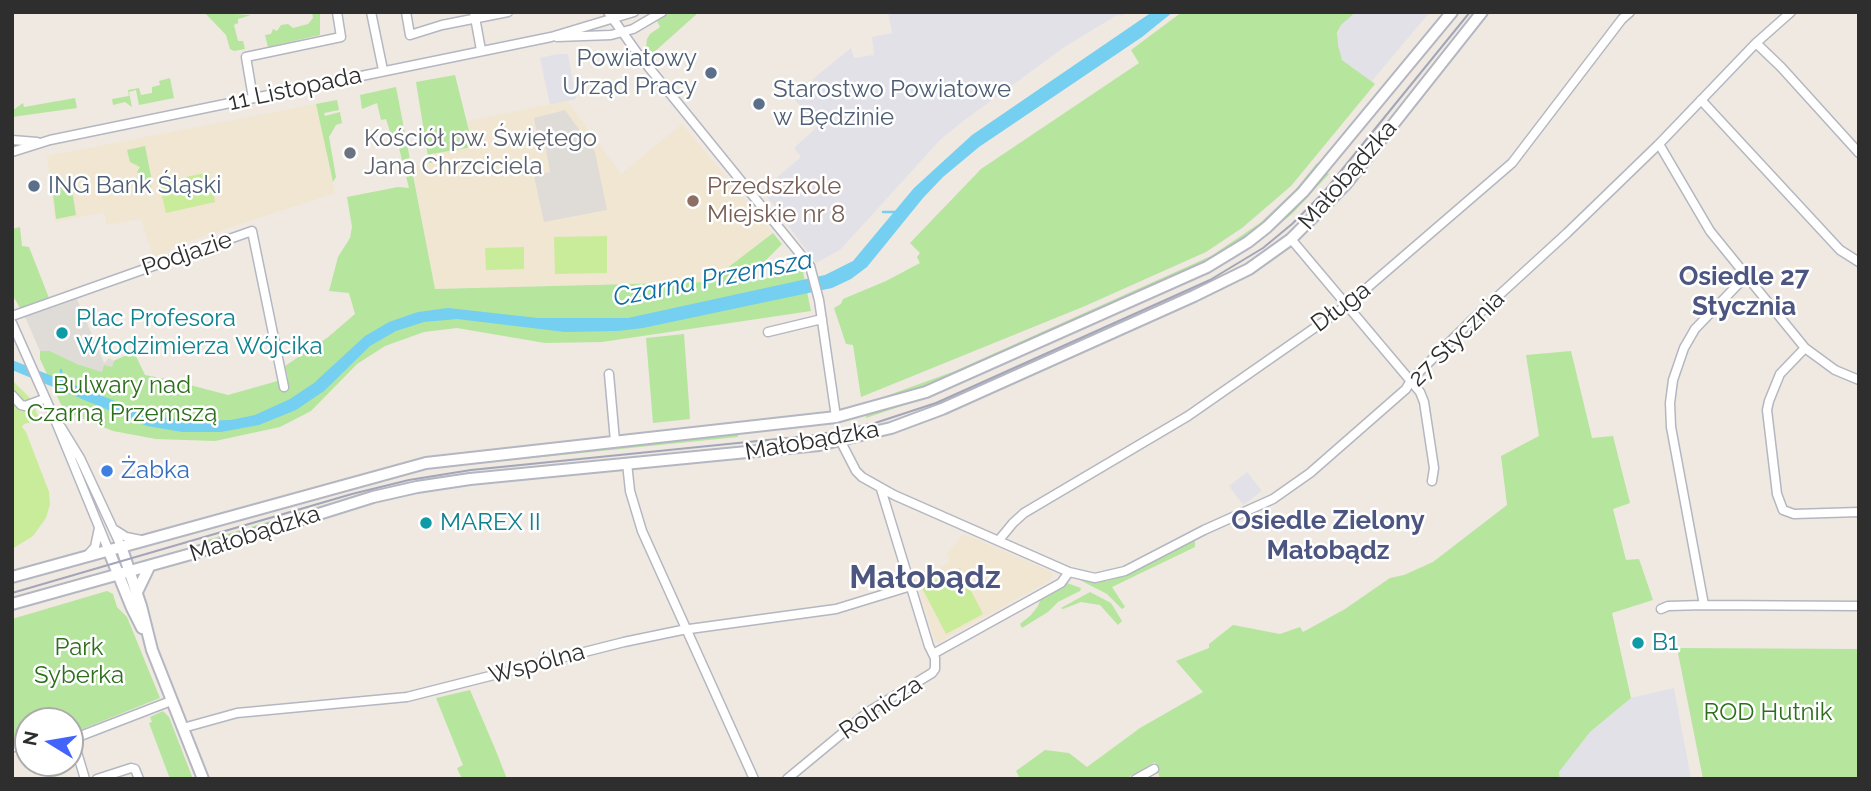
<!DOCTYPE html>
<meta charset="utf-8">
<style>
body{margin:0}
#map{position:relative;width:1871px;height:791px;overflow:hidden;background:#efe9e1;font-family:Raleway,sans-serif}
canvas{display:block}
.frame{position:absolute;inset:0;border:14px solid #2e2e2e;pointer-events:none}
.north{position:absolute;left:14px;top:707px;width:70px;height:70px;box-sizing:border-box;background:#fff;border:2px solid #ababab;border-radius:50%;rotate:281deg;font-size:19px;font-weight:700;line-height:28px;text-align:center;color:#2e2e2e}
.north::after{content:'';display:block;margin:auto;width:24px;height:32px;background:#4264fb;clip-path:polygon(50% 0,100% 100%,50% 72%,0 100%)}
</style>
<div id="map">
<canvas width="1871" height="791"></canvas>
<div class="frame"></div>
<div class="north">N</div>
</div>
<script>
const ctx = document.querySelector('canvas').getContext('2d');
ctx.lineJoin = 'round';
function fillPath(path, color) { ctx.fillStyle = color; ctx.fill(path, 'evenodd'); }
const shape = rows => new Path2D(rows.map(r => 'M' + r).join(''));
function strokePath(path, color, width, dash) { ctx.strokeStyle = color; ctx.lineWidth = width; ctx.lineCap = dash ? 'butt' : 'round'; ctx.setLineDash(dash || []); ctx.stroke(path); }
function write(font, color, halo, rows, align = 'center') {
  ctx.font = font + ' Raleway,sans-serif'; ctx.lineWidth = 5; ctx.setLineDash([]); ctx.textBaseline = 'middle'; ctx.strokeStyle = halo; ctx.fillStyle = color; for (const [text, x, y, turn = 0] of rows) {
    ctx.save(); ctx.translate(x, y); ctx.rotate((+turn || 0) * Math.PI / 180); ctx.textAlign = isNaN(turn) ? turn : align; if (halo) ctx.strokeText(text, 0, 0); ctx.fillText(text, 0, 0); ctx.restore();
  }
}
fillPath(shape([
 [888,12,1127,12,1122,16,1117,15,1063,48,962,122,940,140,840,250,816,263,762,190,801,157,794,148,817,127,792,96,851,48,854,58,874,55,872,37,892,33],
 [1356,12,1430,12,1371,82,1342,60,1336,39,1341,25],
 [557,54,568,54,576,99,550,105,540,58],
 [1247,472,1262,491,1243,505,1229,486],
 [1674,688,1691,779,1560,779,1559,772,1590,732,1631,698]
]), '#e3e1e8');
fillPath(shape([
 [567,101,621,174,682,124,773,233,709,282,435,289,412,166,432,163,431,154,472,147,467,121],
 [316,104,335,193,171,247,169,252,153,257,141,219,107,225,104,212,55,222,47,156],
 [964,534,1050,571,1053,575,1049,581,939,642,935,641,916,581,950,562,947,553]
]), '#f0e6d1');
fillPath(shape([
 [204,12,251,15,238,19,238,23,234,25,238,41,243,41,245,49,234,51,230,49,226,35],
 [312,12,320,12,320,35,268,47,265,35,271,34,273,29,277,31,281,25,288,24,293,28,308,24,313,18],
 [671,12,699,12,652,54,646,48,647,39,650,34,660,27,657,21],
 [1182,12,1356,12,1341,25,1337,33,1338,45,1342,60,1375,84,1291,186,1242,228,1206,252,1085,306,861,397,853,345,846,344,834,308,841,304,843,299,886,281,920,263,917,257,920,253,910,243,981,169,1139,63,1131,50],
 [455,75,473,147,431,154,432,163,429,163,416,82],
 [170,78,174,98,139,105,136,90,129,92,132,107,125,102,113,105,112,99,129,96,128,90,139,88,141,95,152,93,152,87,160,85,159,81],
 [396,87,435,289,709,282,773,233,782,244,752,274,754,281,795,272,802,267,811,311,602,342,545,343,457,328,424,332,385,346,357,364,311,411,280,427,215,441,156,439,113,431,64,411,40,359,40,351,50,351,80,365,104,365,134,352,145,375,171,380,228,395,288,378,285,366,327,338,355,314,349,293,329,291,338,257,350,238,352,227,347,197,398,187,409,188,397,140,396,139,398,147,395,148,386,119,381,120,377,103,362,109,360,95],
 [75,98,77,108,12,117,12,111,23,103,24,107],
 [337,100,339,110,324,113,325,116,340,112,342,123,336,125,329,137,336,177,333,182,316,104],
 [145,146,152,181,150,182,151,188,146,190,143,178,137,172,140,167,130,162,127,150],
 [1317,163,1319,165,1293,197,1272,218,1219,255,925,387,887,399,886,396,955,371,1211,256,1260,223,1295,190],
 [1326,171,1329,174,1292,214,1259,241,1226,263,940,393,866,418,866,415,917,399,1267,233,1298,204],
 [64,181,71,184,76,215,56,219,52,184],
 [20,227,22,246,29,247,49,298,20,308,12,294,12,229],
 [684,334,690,419,653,423,646,338],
 [1571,351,1592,438,1613,436,1630,503,1613,509,1626,560,1639,559,1653,600,1612,613,1631,698,1590,732,1559,772,1560,779,1160,779,1155,762,1126,779,1020,779,1016,771,1045,750,1069,753,1087,767,1140,728,1203,692,1176,661,1209,648,1209,644,1233,625,1280,634,1300,627,1303,632,1345,609,1390,578,1404,575,1433,562,1507,505,1501,456,1539,436,1526,355],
 [813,424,813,426,738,433,738,437,425,469,360,484,184,537,225,521,372,480,427,467],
 [815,440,815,441,788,445,435,479,352,498,208,544,207,540,370,491,435,477,739,446,740,449,779,446],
 [1193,540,1195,541,1195,547,1112,587,1125,607,1122,609,1107,594,1076,578,1107,581,1143,567],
 [1067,583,1081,588,1080,591,1058,602,1048,612,1022,628,1020,624,1031,615,1038,606,1041,598],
 [107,591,113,594,117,607,127,617,160,698,70,734,70,721,28,721,28,740,12,742,12,619],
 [1090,592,1111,603,1122,621,1118,625,1100,605,1081,602,1063,609,1061,608],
 [1677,648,1859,649,1859,779,1703,779],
 [470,690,496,751,507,779,462,779,457,768,463,765,436,698],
 [163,711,169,717,193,779,170,779,149,723,152,722,150,717]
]), '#b6e59e');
fillPath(shape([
 [209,172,215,202,166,213,159,183],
 [607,236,607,273,555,274,554,237],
 [524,247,524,269,486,270,485,248],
 [12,380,30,398,40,420,24,424,22,427,26,432,49,492,50,504,46,518,33,536,12,549],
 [960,568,967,582,954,590,955,591,968,585,983,614,946,634,921,586]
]), '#c9ec9a');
fillPath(shape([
 [565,110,595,152,607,210,544,222,534,176,550,172,545,144,539,145,534,118],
 [77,299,104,363,109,358,114,361,112,367,104,365,102,372,80,365,50,351,40,351,25,317]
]), '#dfdcd8');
fillPath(shape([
 [1152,12,1173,12,1142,37,979,147,943,177,923,198,867,267,851,279,832,288,643,328,618,331,565,332,457,319,424,322,396,331,370,346,324,391,296,410,259,425,221,432,182,432,147,426,12,370,12,360,150,415,189,421,231,420,255,415,290,399,314,383,365,336,389,322,418,312,448,308,538,318,628,318,825,275,853,261,914,188,972,135]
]), '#75cff0');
strokePath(shape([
 [883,212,897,212],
 [61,370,62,381]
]), '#75cff0', 2.5);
const minor = shape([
 [371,12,383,70],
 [406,12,410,35,442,25,508,12],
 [474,12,481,50],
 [608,12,638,54,810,266,819,300,836,417],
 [557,37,611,35,633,29,662,12],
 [1756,43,1781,67,1859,153],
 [253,98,246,57,341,37,337,12],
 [1701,100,1840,250,1859,262],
 [12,140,37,142],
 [1659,144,1710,231,1805,348,1835,370,1859,380],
 [12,152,50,140,551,37,634,12],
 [1291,239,1420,392,1424,402,1434,468,1432,481],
 [12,316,252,231,284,387],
 [12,323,56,422,108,549],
 [768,332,822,319],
 [1805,348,1780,374,1769,401,1767,410,1777,494,1783,510,1794,514,1859,512],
 [609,374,615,441],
 [12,395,21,405,25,406,44,399],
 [61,427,80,458,121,546],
 [840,440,856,471,862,477,894,495,1069,572,1095,578,1125,571,1204,530,1273,499,1310,473,1406,389,1411,380,1472,320,1567,233,1659,144,1756,43,1791,12],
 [627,463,630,491,642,531,754,779],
 [115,530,126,537,141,540],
 [999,540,1013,523,1024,513,1188,416,1346,306,1512,163,1622,19,1630,12],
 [87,556,95,547,99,528],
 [1704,605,1671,427,1670,403,1673,380,1684,348,1695,329,1746,276],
 [1661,609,1668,606,1704,605,1859,606],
 [933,654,1061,583,1069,572],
 [183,728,237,713,407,697,624,642,682,630,836,609,911,586],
 [73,739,85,779],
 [70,740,171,701],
 [12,747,28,747],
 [97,779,131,768,135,769,139,779],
 [787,779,868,712,932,673,935,669,935,658,929,646,881,489],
 [1136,779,1154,769]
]);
const tertiary = shape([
 [121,546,141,606,152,650,203,779],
 [108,549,132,608,142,628],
 [12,577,426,463,836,417,926,392,1207,267,1248,242,1267,227,1303,192,1452,12],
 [137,592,149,567],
 [12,604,191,554,373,497,417,487,470,479,819,445,891,428,942,409,1194,296,1249,269,1291,239,1346,184,1482,12]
]);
strokePath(minor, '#b4b7c1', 11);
strokePath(tertiary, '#b4b7c1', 14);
strokePath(minor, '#fff', 8);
strokePath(tertiary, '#fff', 10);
strokePath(shape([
 [12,593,352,494,409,480,471,470,817,435,875,423,936,403,1210,280,1263,248,1292,224,1323,193,1470,12]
]), '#a3a6b8', 2);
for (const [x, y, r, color] of [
 [711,73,7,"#5c6f8a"],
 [759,104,7,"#5c6f8a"],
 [350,153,7,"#6b7280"],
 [34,186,7,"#5c6f8a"],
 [693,201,7,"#8d6e63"],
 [62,333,7,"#0f9aa8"],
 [107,471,7,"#3f7fe0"],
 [426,523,7,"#0f9aa8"],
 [1638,643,7,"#0f9aa8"]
]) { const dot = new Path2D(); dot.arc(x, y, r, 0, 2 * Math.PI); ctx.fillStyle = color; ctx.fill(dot); strokePath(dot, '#fff', 2.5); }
write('24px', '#4e5e75', '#fff', [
 ["Powiatowy",697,59,"right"],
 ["Urząd Pracy",697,87,"right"],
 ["Starostwo Powiatowe",773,90],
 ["w Będzinie",773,118],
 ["ING Bank Śląski",48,186]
], 'left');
write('24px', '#2e2e2e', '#fff', [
 ["11 Listopada",295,89,-12],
 ["Małobądzka",1348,175,-49],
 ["Podjazie",187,254,-19],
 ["Długa",1341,307,-37],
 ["27 Stycznia",1457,339,-45],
 ["Małobądzka",812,441,-10],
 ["Małobądzka",255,534,-18],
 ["Wspólna",537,664,-15],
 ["Rolnicza",881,708,-34]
]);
write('24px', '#5b616d', '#fff', [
 ["Kościół pw. Świętego",364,139],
 ["Jana Chrzciciela",364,167]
], 'left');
write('24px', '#785e54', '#fff', [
 ["Przedszkole",707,187],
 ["Miejskie nr 8",707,215]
], 'left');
write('24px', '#0d838f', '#fff', [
 ["Plac Profesora",76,319],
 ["Włodzimierza Wójcika",76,347],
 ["MAREX II",440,523],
 ["B1",1652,643]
], 'left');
write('24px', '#2c6e1b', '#fff', [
 ["Bulwary nad",122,386],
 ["Czarną Przemszą",122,414],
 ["Park",79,648],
 ["Syberka",79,676],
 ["ROD Hutnik",1768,713]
]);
write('24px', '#366cbe', '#fff', [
 ["Żabka",121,471]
], 'left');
write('bold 26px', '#4d5680', '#fff', [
 ["Osiedle 27",1744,277],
 ["Stycznia",1744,307],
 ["Osiedle Zielony",1328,521],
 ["Małobądz",1328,551]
]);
write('italic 26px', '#0d6fa3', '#fff', [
 ["Czarna Przemsza",713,279,-11]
]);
write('bold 32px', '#4d5680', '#fff', [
 ["Małobądz",925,578]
]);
</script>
